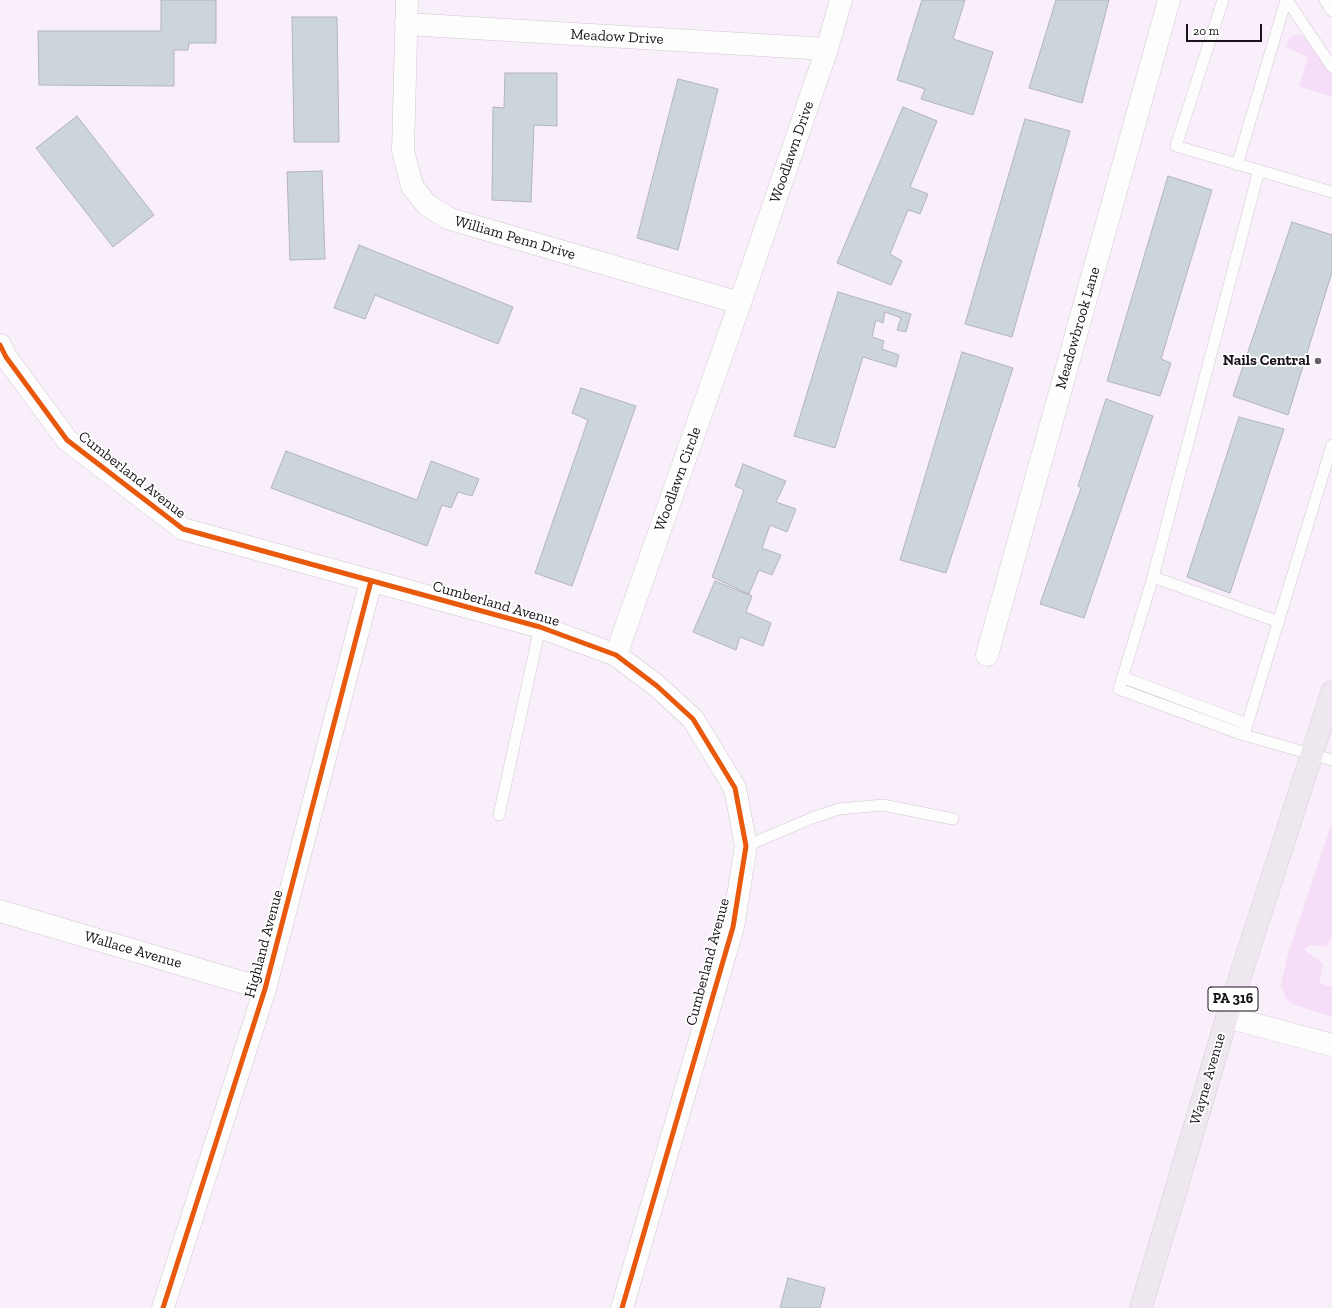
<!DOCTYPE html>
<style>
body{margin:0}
#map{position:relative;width:1332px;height:1308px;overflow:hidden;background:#f9effa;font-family:"Zilla Slab",serif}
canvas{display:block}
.scale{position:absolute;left:1186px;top:24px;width:76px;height:18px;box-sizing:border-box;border:2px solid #19131a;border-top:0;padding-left:5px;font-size:12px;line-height:14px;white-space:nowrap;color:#19131a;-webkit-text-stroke:3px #fff;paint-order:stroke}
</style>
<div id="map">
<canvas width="1332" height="1308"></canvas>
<div class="scale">20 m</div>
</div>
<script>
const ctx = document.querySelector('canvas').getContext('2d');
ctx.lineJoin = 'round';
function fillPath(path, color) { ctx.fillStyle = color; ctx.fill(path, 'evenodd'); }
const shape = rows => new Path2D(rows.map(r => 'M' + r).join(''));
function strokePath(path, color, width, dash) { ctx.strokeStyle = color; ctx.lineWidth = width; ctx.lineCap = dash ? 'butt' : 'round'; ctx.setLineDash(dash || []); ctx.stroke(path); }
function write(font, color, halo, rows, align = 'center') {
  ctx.font = font + ' "Zilla Slab",serif'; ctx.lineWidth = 3.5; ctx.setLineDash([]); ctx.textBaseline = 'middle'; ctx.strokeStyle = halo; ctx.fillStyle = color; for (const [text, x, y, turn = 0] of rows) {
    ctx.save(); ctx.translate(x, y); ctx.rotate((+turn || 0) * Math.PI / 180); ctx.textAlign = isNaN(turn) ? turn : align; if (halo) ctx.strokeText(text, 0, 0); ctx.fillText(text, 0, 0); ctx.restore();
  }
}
fillPath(shape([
 [1297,34,1303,36,1332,73,1332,97,1299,86,1308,57,1286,47,1288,40],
 [1332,822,1332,936,1328,945,1326,947,1312,945,1306,947,1305,950,1323,964,1319,983,1332,987,1332,1017,1292,1004,1285,997,1281,984,1287,958]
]), '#f6ddf8');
const building = shape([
 [161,0,216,0,216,43,189,43,188,50,174,50,174,86,39,85,38,31,161,31,161,0],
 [922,0,965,0,953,39,993,52,973,115,921,99,925,89,897,80,922,0],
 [1056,0,1109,0,1082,103,1029,88,1056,0],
 [292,17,337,17,339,142,294,142,292,17],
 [505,73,557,73,557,126,534,125,531,202,492,200,493,107,504,108,505,73],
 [678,79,718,89,678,250,637,238,678,79],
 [903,107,937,121,910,187,928,194,920,214,908,210,890,254,902,261,891,285,837,263,903,107],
 [77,116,154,215,113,247,36,148,77,116],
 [1025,119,1070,131,1012,337,965,324,1025,119],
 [322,171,325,259,290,260,287,172,322,171],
 [1168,176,1212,190,1161,359,1171,363,1160,396,1107,381,1168,176],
 [1292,222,1332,235,1332,272,1288,415,1233,396,1292,222],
 [359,245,513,307,498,344,375,295,365,319,334,308,359,245],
 [838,292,911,314,906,332,897,330,901,318,885,312,883,323,876,320,872,337,884,341,882,349,899,355,896,367,863,357,835,448,794,436,838,292],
 [962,352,1013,368,946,573,900,560,962,352],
 [581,388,636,406,572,586,535,573,588,420,572,413,581,388],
 [1106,399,1153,416,1084,618,1040,604,1081,488,1078,486,1106,399],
 [1239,417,1284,429,1230,593,1187,577,1239,417],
 [286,451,417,500,431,461,479,479,472,496,458,492,451,508,442,505,427,546,271,488,286,451],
 [743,464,786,481,776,502,796,509,787,532,770,525,762,548,781,555,772,575,759,570,749,594,712,577,744,490,735,486,743,464],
 [715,581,752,596,746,612,771,623,763,646,740,637,736,650,693,632,715,581],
 [788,1278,825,1288,820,1308,780,1308,788,1278]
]);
fillPath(building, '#ccd5da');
strokePath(building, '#b3b4b9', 1);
const lane = shape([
 [1223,0,1176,146,1332,192],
 [1287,0,1332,67],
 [1325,0,1332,11],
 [1237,165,1286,0],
 [1332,445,1244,735,1332,760],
 [1153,577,1279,622],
 [1122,677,1247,724],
 [1244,735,1119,689,1153,577,1259,170],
 [499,815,540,627],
 [746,846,812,818,839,809,883,805,953,819]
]);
const street = shape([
 [407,0,403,151,412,186,427,205,450,219,740,303],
 [406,24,827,49],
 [0,345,6,357,67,440,183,529,540,627,616,655,657,686,693,719,735,788,746,846,733,927,622,1308],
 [616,655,740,303,827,49,841,0],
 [987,655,1169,0],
 [0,911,265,989],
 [1227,1017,1332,1045],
 [163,1308,265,989,371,581]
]);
const primary = shape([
 [1141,1308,1227,1017,1332,692]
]);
strokePath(lane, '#d0c8d1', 12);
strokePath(street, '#d0c8d1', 23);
strokePath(primary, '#d3cfd4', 23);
strokePath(lane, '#fefdfe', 11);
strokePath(street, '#fefdfe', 22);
strokePath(primary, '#eee7ef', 22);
strokePath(shape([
 [0,345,6,357,67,440,183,529,540,627,616,655,657,686,693,719,735,788,746,846,733,927,622,1308],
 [163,1308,265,989,371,581]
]), '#e8590c', 5);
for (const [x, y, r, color] of [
 [1318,361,4,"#676068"]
]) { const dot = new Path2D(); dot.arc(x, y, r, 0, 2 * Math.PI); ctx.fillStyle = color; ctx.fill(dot); strokePath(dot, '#fff', 1.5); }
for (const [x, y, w] of [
 [1233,999,50]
]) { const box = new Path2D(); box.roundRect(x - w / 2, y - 12, w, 24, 3); ctx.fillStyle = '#fff'; ctx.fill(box); strokePath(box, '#19131a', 1); }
write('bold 14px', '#19131a', null, [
 ["PA 316",1233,999]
]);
write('15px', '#19131a', '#fff', [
 ["Meadow Drive",617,37,3],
 ["Woodlawn Drive",792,152,-71],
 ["William Penn Drive",515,238,16],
 ["Meadowbrook Lane",1078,328,-74],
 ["Cumberland Avenue",132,475,38],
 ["Woodlawn Circle",678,479,-70],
 ["Cumberland Avenue",496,604,16],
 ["Highland Avenue",264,944,-75],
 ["Wallace Avenue",133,950,16],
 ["Cumberland Avenue",708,962,-75],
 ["Wayne Avenue",1208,1079,-74]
]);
write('bold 15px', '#19131a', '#fff', [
 ["Nails Central",1310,361]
], 'right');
</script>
